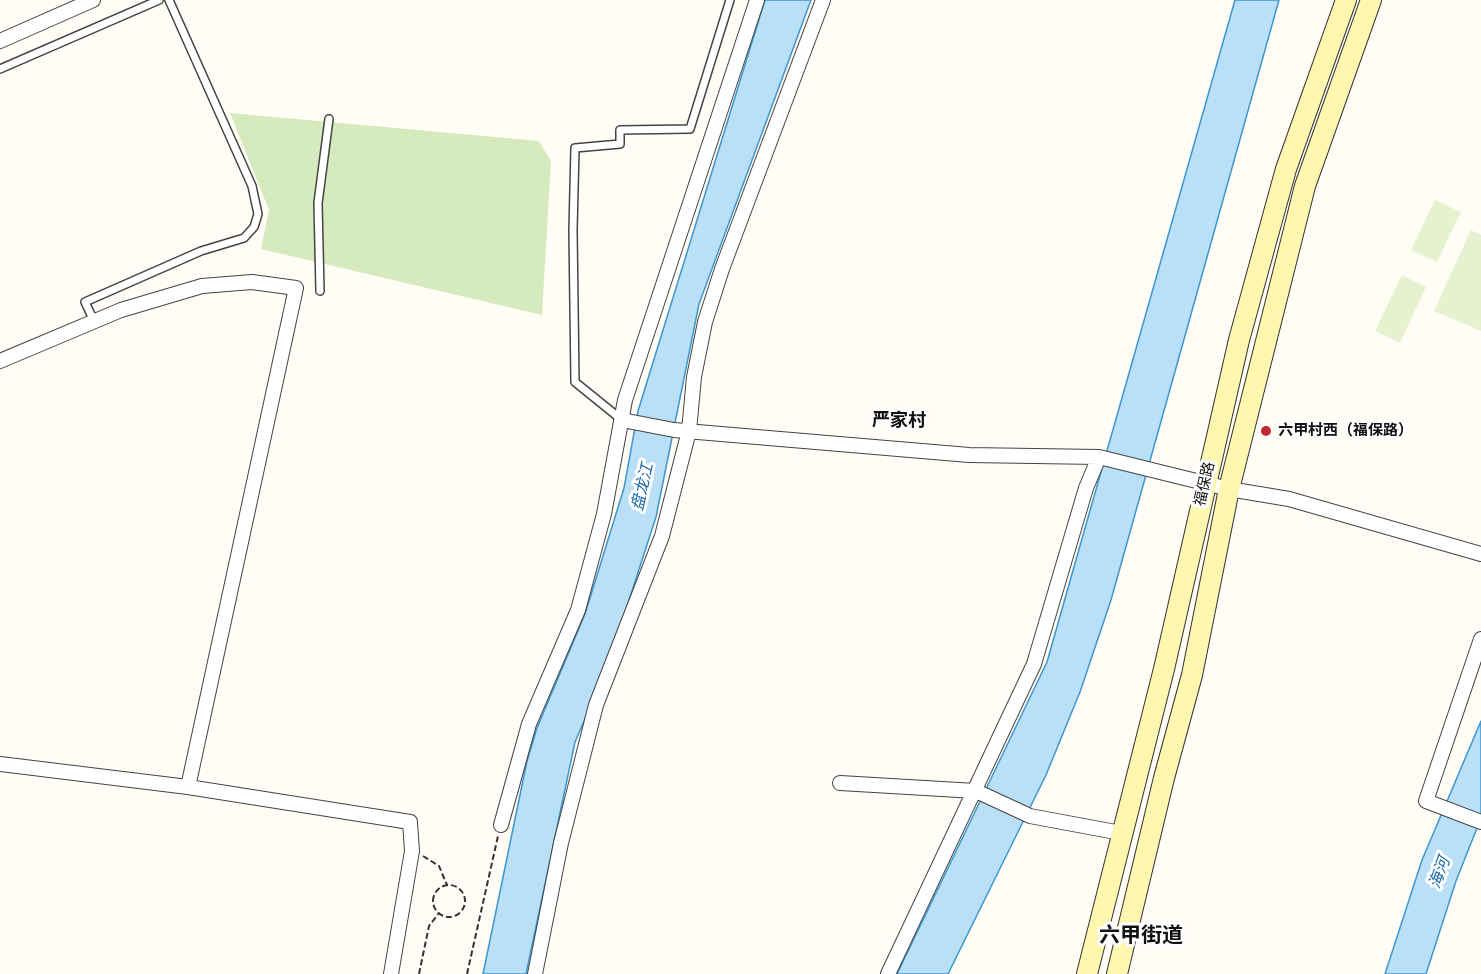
<!DOCTYPE html>
<meta charset="utf-8">
<style>
body{margin:0}
canvas{display:block;background:#fffdf5}
</style>
<canvas width="1481" height="974"></canvas>
<script>
const ctx = document.querySelector('canvas').getContext('2d');
ctx.lineJoin = 'round';
function fillPath(path, color) { ctx.fillStyle = color; ctx.fill(path, 'evenodd'); }
const shape = rows => new Path2D(rows.map(r => 'M' + r).join(''));
function strokePath(path, color, width, dash) { ctx.strokeStyle = color; ctx.lineWidth = width; ctx.lineCap = dash ? 'butt' : 'round'; ctx.setLineDash(dash || []); ctx.stroke(path); }
function write(font, color, halo, rows, align = 'center') {
  ctx.font = font + ' "Libre Baskerville","Noto Sans SC",serif'; ctx.lineWidth = 6; ctx.setLineDash([]); ctx.textBaseline = 'middle'; ctx.strokeStyle = halo; ctx.fillStyle = color; for (const [text, x, y, turn = 0] of rows) {
    ctx.save(); ctx.translate(x, y); ctx.rotate((+turn || 0) * Math.PI / 180); ctx.textAlign = isNaN(turn) ? turn : align; if (halo) ctx.strokeText(text, 0, 0); ctx.fillText(text, 0, 0); ctx.restore();
  }
}
fillPath(shape([
 [230,113,539,141,551,161,542,315,261,249,269,210]
]), '#d5ebbd');
fillPath(shape([
 [1435,200,1461,212,1437,262,1411,250],
 [1471,230,1481,235,1481,331,1434,311],
 [1402,275,1426,287,1400,343,1375,331]
]), '#e6f2cf');
const water = shape([
 [765,0,811,0,699,304,656,517,607,668,575,742,526,974,483,974,527,761,537,728,585,614,624,488,638,411,765,0],
 [1235,0,1279,0,1111,600,1080,692,1046,775,948,974,897,974,1047,662,1235,0],
 [1481,721,1481,818,1456,881,1426,974,1385,974,1422,860,1481,721]
]);
fillPath(water, '#b9e0f7');
strokePath(water, '#3f96cf', 1.5);
const service = shape([
 [0,69,159,0],
 [320,291,318,203,329,119],
 [94,321,85,302,201,251,244,238,254,227,258,214,252,186,169,0],
 [622,420,575,382,573,230,575,148,620,144,620,130,690,129,730,0]
]);
const minor = shape([
 [0,41,93,0],
 [0,361,121,310,202,286,252,282,296,288,188,787],
 [622,420,674,430,969,455,1099,457,1229,489,1289,499,1481,554],
 [1481,639,1426,801,1481,822],
 [0,764,188,787,410,822,412,851,391,974],
 [840,783,976,791,1030,816,1121,833],
 [501,825,529,724,578,610,604,514,625,400,757,0],
 [535,974,561,843,596,705,662,536,689,431,694,377,705,322,722,269,823,0],
 [888,974,1034,664,1086,488,1099,457]
]);
const secondary = shape([
 [1087,974,1164,669,1239,340,1286,169,1346,0],
 [1117,974,1164,778,1192,675,1229,489,1305,186,1371,0]
]);
strokePath(service, '#444', 10);
strokePath(minor, '#444', 16);
strokePath(secondary, '#333', 22);
strokePath(shape([
 [423,856,439,866,447,885],
 '433 901a16 16 0 1 1 32 0a16 16 0 1 1-32 0Z',
 [419,974,429,926,439,913],
 [467,974,498,836]
]), '#333', 2, [6, 3]);
strokePath(service, '#fff', 7);
strokePath(minor, '#fff', 14);
strokePath(secondary, '#fff6b0', 20);
for (const [x, y, r, color] of [
 [1266,431,6,"#c4262e"]
]) { const dot = new Path2D(); dot.arc(x, y, r, 0, 2 * Math.PI); ctx.fillStyle = color; ctx.fill(dot); strokePath(dot, '#fff', 2); }
write('bold 15px', '#111', '#fff', [
 ["六甲村西（福保路）",1278,431]
], 'left');
write('15px', '#111', '#fff', [
 ["福保路",1205,484,-77]
]);
write('italic 16px', '#1768a6', '#fff', [
 ["盘龙江",643,487,-77],
 ["海河",1440,873,-70]
]);
write('bold 18px', '#111', '#fff', [
 ["严家村",899,421]
]);
write('bold 21px', '#111', '#fff', [
 ["六甲街道",1141,936]
]);
</script>
